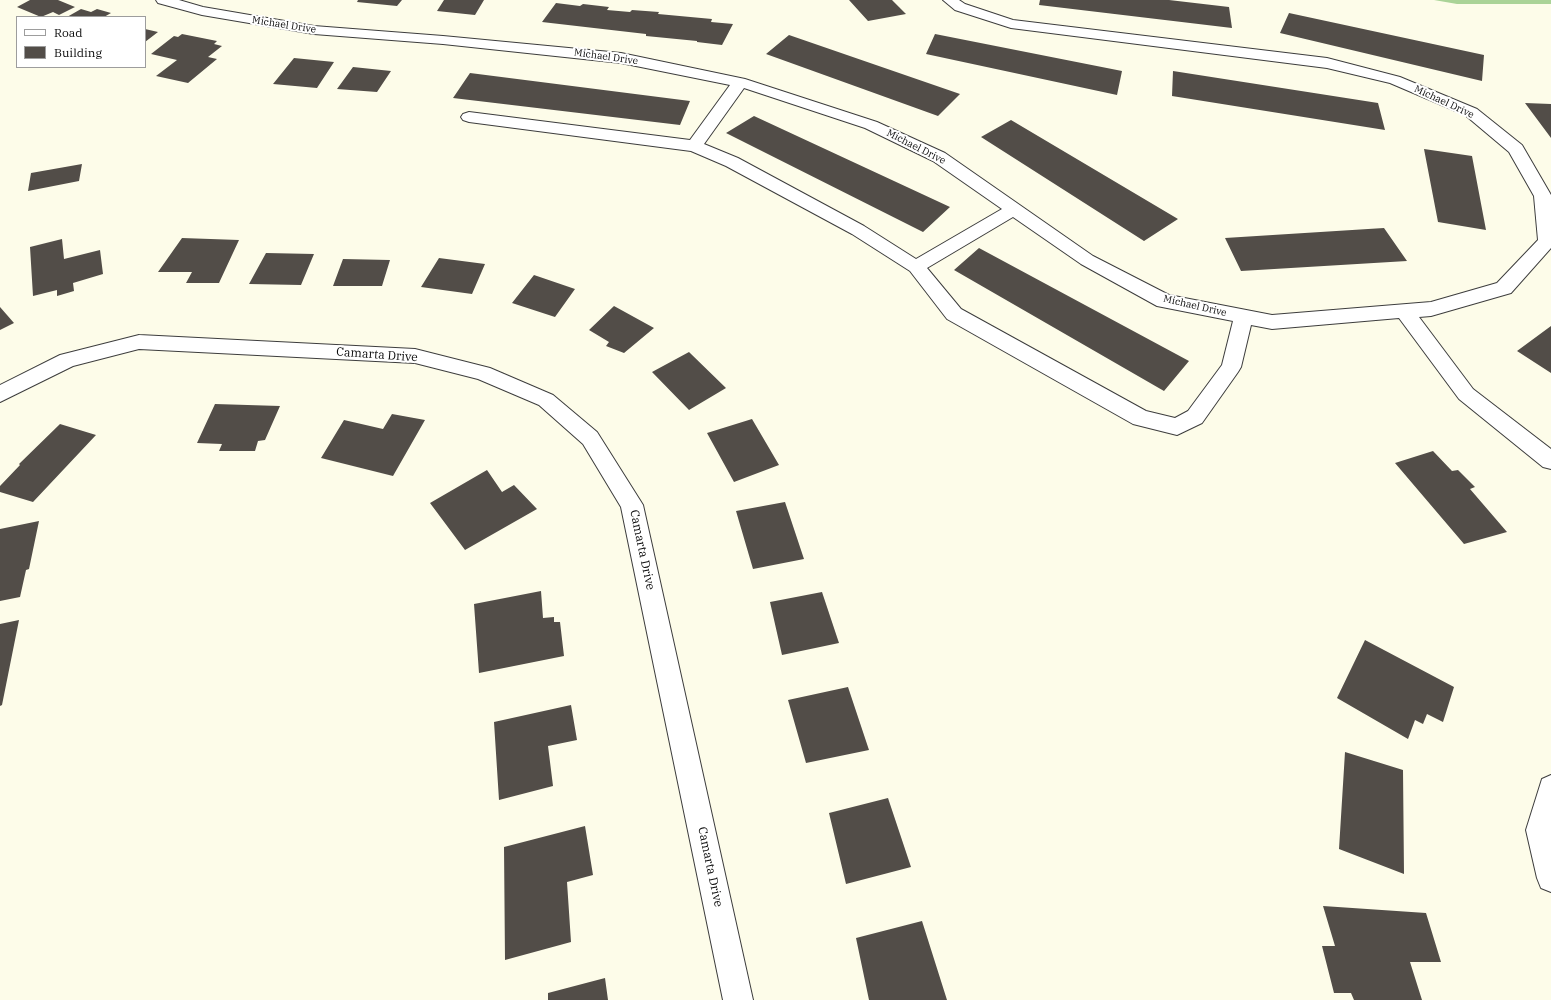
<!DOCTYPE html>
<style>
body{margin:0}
#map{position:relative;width:1551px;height:1000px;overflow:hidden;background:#fdfce9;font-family:"IBM Plex Serif",serif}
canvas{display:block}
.legend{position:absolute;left:16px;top:16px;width:130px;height:52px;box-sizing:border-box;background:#fff;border:1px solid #9d9d9d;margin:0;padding:5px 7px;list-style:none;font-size:12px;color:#0a0a0a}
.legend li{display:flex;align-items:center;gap:8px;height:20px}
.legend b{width:20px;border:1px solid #9d9d9d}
</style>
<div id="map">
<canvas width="1551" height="1000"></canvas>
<ul class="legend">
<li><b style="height:5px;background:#fff"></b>Road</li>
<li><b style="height:11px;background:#524d48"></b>Building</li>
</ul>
</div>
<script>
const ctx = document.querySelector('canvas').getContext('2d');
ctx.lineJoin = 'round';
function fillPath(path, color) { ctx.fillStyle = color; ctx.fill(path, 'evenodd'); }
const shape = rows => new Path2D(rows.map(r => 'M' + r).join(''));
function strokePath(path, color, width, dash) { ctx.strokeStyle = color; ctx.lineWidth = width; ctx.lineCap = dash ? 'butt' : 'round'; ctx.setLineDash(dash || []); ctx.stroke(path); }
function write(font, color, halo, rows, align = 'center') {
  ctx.font = font + ' "IBM Plex Serif",serif'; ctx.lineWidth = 4; ctx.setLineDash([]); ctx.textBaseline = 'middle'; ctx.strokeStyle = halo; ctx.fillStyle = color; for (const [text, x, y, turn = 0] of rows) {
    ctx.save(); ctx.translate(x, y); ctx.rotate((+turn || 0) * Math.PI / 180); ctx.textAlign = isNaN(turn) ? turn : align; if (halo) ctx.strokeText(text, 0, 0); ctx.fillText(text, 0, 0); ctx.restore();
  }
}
fillPath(shape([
 [1434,0,1551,0,1551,4,1457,4]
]), '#aad397');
fillPath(shape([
 [30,0,58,0,75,7,59,15,53,12,41,17,17,7],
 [358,0,402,0,397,6,357,2],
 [444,0,484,0,475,15,437,11],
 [849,0,892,0,906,14,868,21],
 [1040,0,1169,0,1229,7,1232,28,1039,5],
 [556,3,580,6,583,4,609,7,607,10,630,12,632,10,659,12,658,14,712,19,711,22,733,24,722,45,697,42,697,41,646,36,646,34,542,22],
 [81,9,91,12,97,9,111,13,104,17,67,17],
 [1289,13,1484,55,1482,81,1280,33],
 [145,29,158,32,145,42],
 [182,34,217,41,214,44,222,46,208,57,217,59,188,83,156,76,177,60,151,54,174,36,178,37],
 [935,34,1122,71,1117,95,926,54],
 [789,35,960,94,938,116,766,54],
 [294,58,334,62,317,88,273,84],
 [353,67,391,71,377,92,337,89],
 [1173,71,1378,103,1385,130,1172,96],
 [470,73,690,101,680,125,453,98],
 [1525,103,1551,104,1551,138],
 [754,116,950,207,923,232,726,133],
 [1011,120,1178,219,1144,241,981,137],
 [1424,149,1472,156,1486,230,1438,222],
 [82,164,79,181,28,191,31,173],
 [1384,228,1407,261,1241,271,1225,238],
 [182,238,239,240,219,283,186,283,192,272,158,272],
 [62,239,64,259,100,250,103,274,73,283,74,291,57,296,57,290,33,296,30,247],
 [979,248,1189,361,1164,391,954,270],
 [266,253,314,254,301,285,249,284],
 [439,258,485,264,472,294,421,287],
 [343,259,390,260,382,286,333,286],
 [534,275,575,289,555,317,512,303],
 [614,306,654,328,624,353,606,346,609,342,589,330],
 [0,307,14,323,0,330],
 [1551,326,1551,373,1517,351],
 [689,352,726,388,689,410,652,372],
 [215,404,280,406,265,440,258,441,255,451,219,451,222,444,197,443],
 [392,414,425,420,393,476,321,458,344,420,383,429],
 [752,419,779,465,734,482,707,433],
 [60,424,96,435,33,502,0,492,0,486,20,465,19,464],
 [1433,451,1452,471,1458,470,1475,487,1470,489,1507,532,1464,544,1395,463],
 [487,470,502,492,514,485,537,509,465,550,430,503],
 [785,502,804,559,753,569,736,511],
 [39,521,29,569,26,570,20,597,0,601,0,529],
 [541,591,543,618,554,617,554,622,560,622,564,656,479,673,474,604],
 [822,592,839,643,782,655,770,602],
 [19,620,2,705,0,706,0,624],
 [1365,640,1454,687,1443,722,1427,714,1423,724,1415,720,1408,739,1337,698],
 [848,687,869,750,806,763,788,700],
 [571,705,577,740,548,746,553,786,499,800,494,722],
 [1345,752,1403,770,1404,874,1339,849],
 [888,798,911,867,846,884,829,813],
 [585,826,593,875,567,882,571,942,505,960,504,847],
 [1323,906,1426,913,1441,962,1410,962,1422,1000,1354,1000,1351,993,1334,993,1322,946,1335,946],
 [922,921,947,1000,869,1000,856,938],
 [605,978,608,1000,548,1000,548,993]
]), '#524d48');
const minor = shape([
 [156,0,179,0,203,7,314,26,443,36,621,53,745,79,877,122,945,153,1093,256,1169,295,1272,315,1431,302,1497,283,1538,240,1534,196,1509,152,1465,115,1390,83,1327,68,1011,28,955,10,943,0,959,0,965,4,1013,20,1327,58,1400,77,1477,109,1522,145,1551,195,1551,248,1511,293,1431,316,1419,317,1473,389,1551,449,1551,469,1543,467,1459,399,1399,318,1272,329,1251,325,1241,367,1238,372,1202,423,1177,435,1133,424,947,319,910,271,852,234,726,166,691,151,469,122,463,120,461,117,463,114,469,112,690,140,730,85,621,63,443,44,314,34,202,15,158,3,156,0],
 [744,88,865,128,933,161,1002,209,916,259,864,226,738,158,704,144,744,88],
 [1013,217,1081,264,1157,306,1233,321,1222,365,1188,411,1175,418,1146,411,961,309,927,268,1013,217],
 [139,335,415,349,490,368,553,395,597,432,643,505,753,1000,723,1000,621,507,583,444,539,405,478,379,415,363,139,349,73,366,0,402,0,385,60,355,139,335],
 [1551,775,1551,892,1541,888,1537,878,1526,830,1542,779,1551,775]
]);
strokePath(minor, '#3d3d3d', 2);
fillPath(minor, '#fff');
write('10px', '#0a0a0a', '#fff', [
 ["Michael Drive",284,25,9],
 ["Michael Drive",606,57,8],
 ["Michael Drive",1444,102,25],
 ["Michael Drive",916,147,27],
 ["Michael Drive",1195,306,13]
]);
write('12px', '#0a0a0a', '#fff', [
 ["Camarta Drive",377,355,4],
 ["Camarta Drive",642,550,78],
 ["Camarta Drive",710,867,78]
]);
</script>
